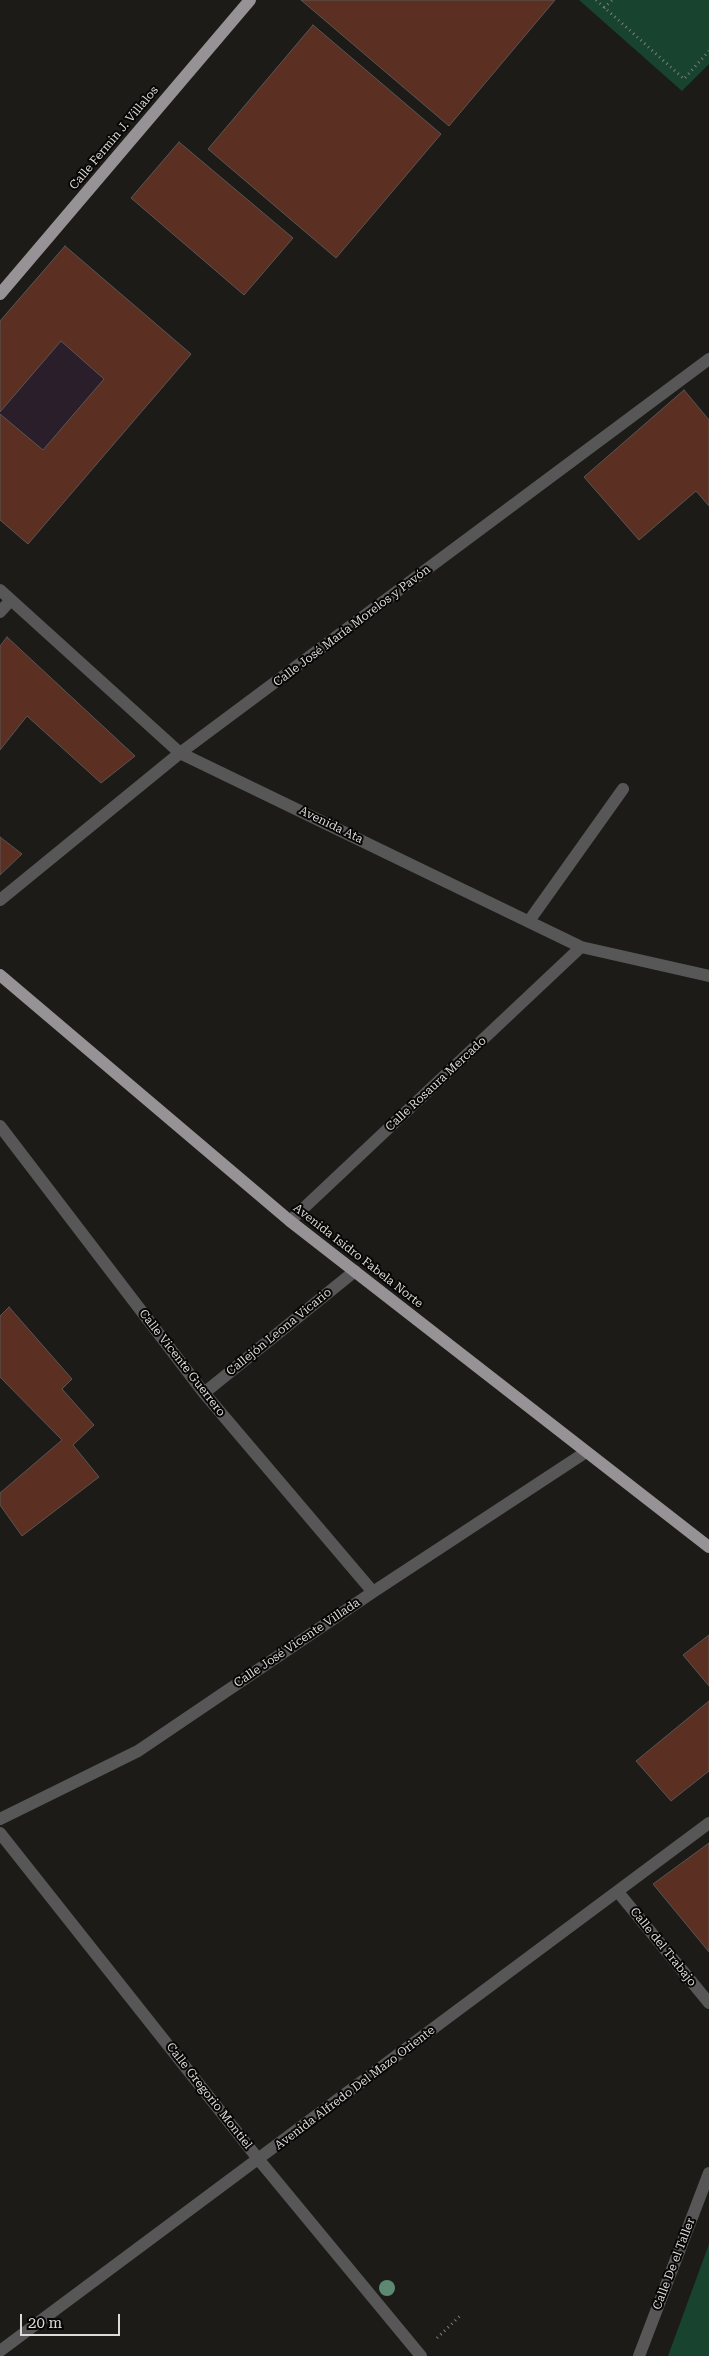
<!DOCTYPE html>
<meta charset="utf-8">
<style>
body{margin:0}
#map{position:relative;width:709px;height:2356px;overflow:hidden;background:#1d1b18;font-family:"Roboto Serif",serif}
canvas{display:block}
.scale{position:absolute;left:20px;top:2314px;width:100px;height:22px;box-sizing:border-box;border:2px solid #dcdbd9;border-top:0;padding-left:6px;font-size:15px;line-height:18px;white-space:nowrap;color:#dcdbd9;-webkit-text-stroke:4px #070605;paint-order:stroke}
</style>
<div id="map">
<canvas width="709" height="2356"></canvas>
<div class="scale">20 m</div>
</div>
<script>
const ctx = document.querySelector('canvas').getContext('2d');
ctx.lineJoin = 'round';
function fillPath(path, color) { ctx.fillStyle = color; ctx.fill(path, 'evenodd'); }
const shape = rows => new Path2D(rows.map(r => 'M' + r).join(''));
function strokePath(path, color, width, dash) { ctx.strokeStyle = color; ctx.lineWidth = width; ctx.lineCap = dash ? 'butt' : 'round'; ctx.setLineDash(dash || []); ctx.stroke(path); }
function write(font, color, halo, rows, align = 'center') {
  ctx.font = font + ' "Roboto Serif",serif'; ctx.lineWidth = 4; ctx.setLineDash([]); ctx.textBaseline = 'middle'; ctx.strokeStyle = halo; ctx.fillStyle = color; for (const [text, x, y, turn = 0] of rows) {
    ctx.save(); ctx.translate(x, y); ctx.rotate((+turn || 0) * Math.PI / 180); ctx.textAlign = isNaN(turn) ? turn : align; if (halo) ctx.strokeText(text, 0, 0); ctx.fillText(text, 0, 0); ctx.restore();
  }
}
fillPath(shape([
 [65,246,191,354,28,544,0,520,0,321]
]), '#2a1e2a');
fillPath(shape([
 [579,0,709,0,709,64,682,91],
 [709,2244,709,2356,668,2356]
]), '#17432f');
const building = shape([
 [301,0,555,0,449,126,301,0],
 [313,25,441,134,336,258,208,149,313,25],
 [179,142,293,238,244,295,131,198,179,142],
 [65,246,191,354,28,544,0,520,0,414,43,450,104,379,61,341,0,412,0,321,65,246],
 [684,390,709,420,709,506,696,491,639,540,584,477,684,390],
 [7,637,135,756,101,783,27,716,0,750,0,646,7,637],
 [0,837,22,854,0,875,0,837],
 [9,1307,72,1379,62,1389,94,1425,73,1445,99,1477,22,1536,0,1505,0,1493,62,1440,0,1377,0,1316,9,1307],
 [709,1635,709,1686,683,1655,709,1635],
 [709,1701,709,1771,671,1801,636,1761,709,1701],
 [709,1843,709,1952,653,1884,709,1843]
]);
fillPath(building, '#5b3022');
strokePath(building, '#5a5654', 1);
strokePath(shape([
 [596,0,684,79,709,51],
 [604,8,612,0],
 [437,2338,460,2316]
]), '#7e7d7a', 3, [1, 4]);
strokePath(shape([
 [0,590,180,753,581,947,709,976],
 [0,612,10,601],
 [0,900,180,753,709,359],
 [529,921,623,789],
 [0,1126,204,1393,373,1592],
 [290,1221,581,947],
 [204,1393,355,1271],
 [0,1819,138,1751,373,1592,586,1452],
 [0,1833,259,2160,421,2356],
 [618,1892,709,2003],
 [0,2351,709,1823],
 [639,2356,709,2173]
]), '#585758', 12);
strokePath(shape([
 [0,294,250,0],
 [0,975,290,1221,709,1547]
]), '#969295', 12);
ctx.fillStyle = '#5d8871';
for (const [x, y] of [
 [387,2288]
]) { ctx.beginPath(); ctx.arc(x, y, 8, 0, 2 * Math.PI); ctx.fill(); }
write('12px', '#dcdbd9', '#070605', [
 ["Calle Fermin J. Villalos",114,138,-50],
 ["Calle José María Morelos y Pavón",352,626,-37],
 ["Avenida Ata",331,825,26],
 ["Calle Rosaura Mercado",436,1084,-43],
 ["Avenida Isidro Fabela Norte",358,1256,38],
 ["Callejón Leona Vicario",279,1332,-39],
 ["Calle Vicente Guerrero",182,1363,52],
 ["Calle José Vicente Villada",297,1643,-34],
 ["Calle del Trabajo",663,1947,51],
 ["Avenida Alfredo Del Mazo Oriente",355,2088,-37],
 ["Calle Gregorio Montiel",209,2096,52],
 ["Calle De el Taller",674,2264,-69]
]);
</script>
